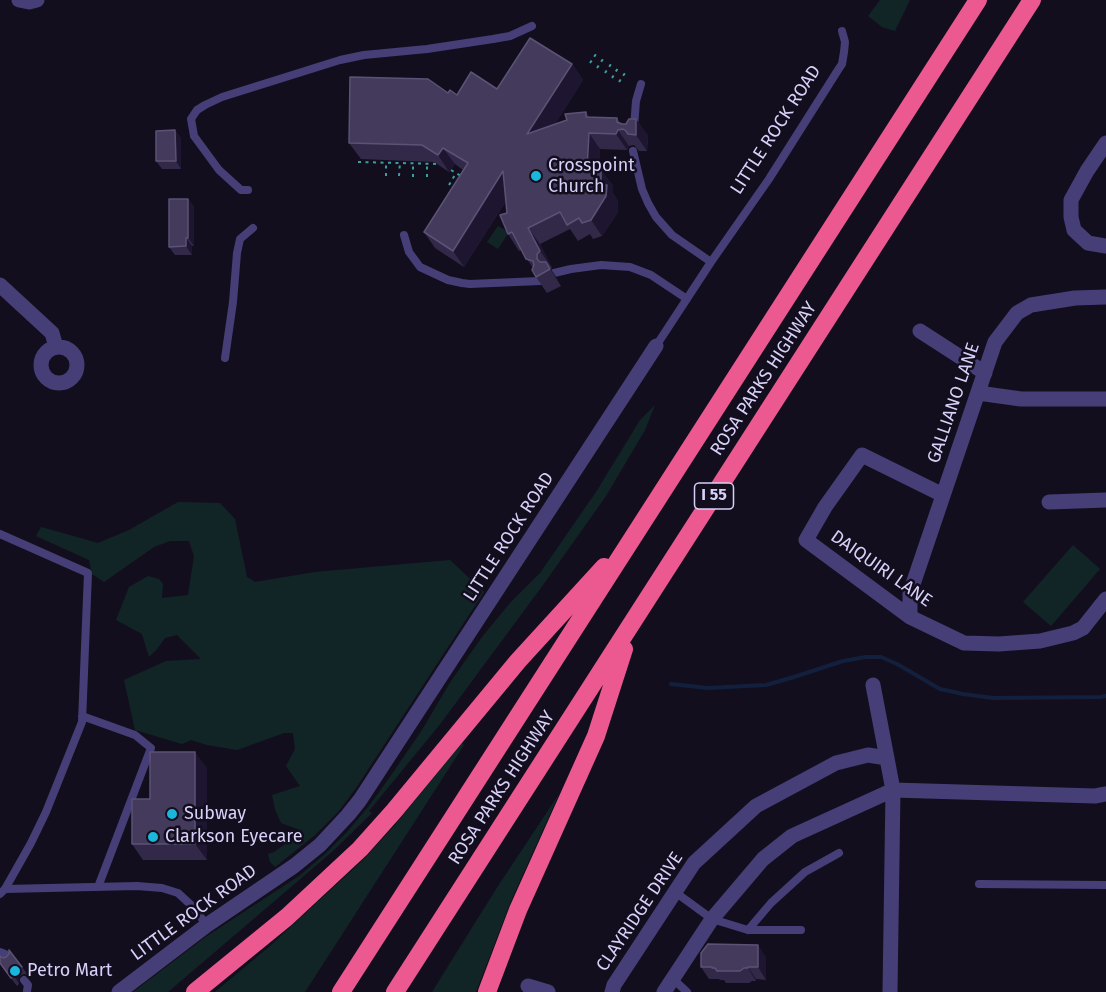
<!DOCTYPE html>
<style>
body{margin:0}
canvas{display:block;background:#120e1d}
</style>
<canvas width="1106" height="992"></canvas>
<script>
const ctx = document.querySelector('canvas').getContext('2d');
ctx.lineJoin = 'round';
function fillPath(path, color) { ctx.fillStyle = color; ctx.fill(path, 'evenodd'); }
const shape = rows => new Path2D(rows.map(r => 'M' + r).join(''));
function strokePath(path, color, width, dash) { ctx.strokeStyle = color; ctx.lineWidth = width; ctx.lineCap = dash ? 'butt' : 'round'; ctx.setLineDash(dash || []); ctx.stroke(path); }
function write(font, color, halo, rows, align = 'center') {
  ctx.font = font + ' "Fira Sans",sans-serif'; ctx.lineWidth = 5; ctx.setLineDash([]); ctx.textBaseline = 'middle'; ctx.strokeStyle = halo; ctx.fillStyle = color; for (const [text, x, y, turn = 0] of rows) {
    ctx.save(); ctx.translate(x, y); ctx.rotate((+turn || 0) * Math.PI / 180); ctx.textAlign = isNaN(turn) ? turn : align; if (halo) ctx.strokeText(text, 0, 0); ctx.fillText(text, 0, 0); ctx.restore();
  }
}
fillPath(shape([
 [880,0,910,0,895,31,882,27,868,16],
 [498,226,509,232,498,249,487,242],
 [655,405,645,430,606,496,543,585,441,723,369,811,372,813,333,851,168,992,133,992,207,936,299,876,325,854,347,832,369,806,394,771,422,730,451,681,482,637,510,603,540,573,596,492,640,420],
 [178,502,220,503,235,519,247,577,255,582,315,572,450,560,484,592,356,788,339,811,315,835,275,867,270,862,268,854,274,852,303,831,281,823,275,809,272,795,300,786,286,766,295,749,293,733,284,733,237,750,207,745,191,740,182,744,135,730,124,680,166,661,201,659,177,635,165,638,157,649,149,657,142,634,116,620,129,587,148,576,159,579,163,584,162,598,188,595,194,556,189,541,170,541,154,547,104,582,92,574,89,560,36,536,41,527,98,543,129,530],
 [1073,545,1100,569,1051,626,1023,602],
 [461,742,464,745,305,992,215,992,270,946,362,861,397,823],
 [559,794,511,901,476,992,432,992,498,886]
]), '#122526');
strokePath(shape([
 [671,684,708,688,766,685,794,677,843,661,866,657,881,657,897,664,940,689,963,694,993,698,1101,697,1106,696]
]), '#121f3d', 4);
strokePath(shape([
 [590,63,596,54],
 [597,68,603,59],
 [605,73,611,64],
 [612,78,618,68],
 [619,82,625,73],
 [358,162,439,164],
 [451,170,461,176],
 [386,176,386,162],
 [399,176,400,162],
 [413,177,413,163],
 [427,177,427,163],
 [449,185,456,173]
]), '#3b9fa2', 2, [3, 4.5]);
strokePath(shape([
 [634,127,636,101,641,84],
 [633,151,642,189,648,203,656,217,672,235,711,262],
 [248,190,241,190,219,170,194,136,191,119,197,110,205,105,222,97,340,60,364,55,427,49,493,39,510,36,532,26],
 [404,235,409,252,420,267,448,280,462,283,470,284,540,281],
 [554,273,571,269,601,265,630,267,651,275,687,299],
 [656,346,711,262,769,179,838,70,842,64,844,52,845,42,842,31],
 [225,358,233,302,237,253,240,239,253,228],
 [0,534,88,573,82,722,46,812,31,843,5,889,0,894],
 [82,716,135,735,151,748,98,887],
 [979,884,1106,885],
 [5,889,137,886,162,888,178,893,191,905,207,925],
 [675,892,712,919,748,930,801,930],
 [748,930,771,903,805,872,839,853],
 [0,952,5,954,9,960],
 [673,979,687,992],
 [24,980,28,985,27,991]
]), '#463e77', 8);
strokePath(shape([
 [19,0,29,2,37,0],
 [1106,143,1087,171,1071,200,1071,217,1074,230,1088,243,1106,246],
 [0,285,52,333,56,347],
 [920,331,985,373],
 '41 365a18 18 0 1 1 36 0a18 18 0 1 1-36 0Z',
 [978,393,1021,399,1106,399],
 [943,495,862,455,825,507,806,540,910,617,964,643,999,644,1040,641,1073,633,1083,628,1106,599],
 [1049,502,1106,500],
 [910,617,910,593,995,342,1017,313,1031,305,1075,298,1106,297],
 [873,685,893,790,890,992],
 [528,986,548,992],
 [612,992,614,985,694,863,756,806,836,763,868,755,887,758],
 [664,992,712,919,763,859,792,836,893,790,1095,796,1106,794]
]), '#463e77', 15);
strokePath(shape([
 [119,992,207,925,294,866,320,845,348,815,360,800,656,346]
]), '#463e77', 15);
strokePath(shape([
 [195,992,287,917,360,849,394,811,518,661,604,567],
 [341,992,978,0],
 [395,992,1032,0],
 [487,992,518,910,596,736,624,649]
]), '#ec5991', 18);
fillPath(shape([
 [572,64,583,80,555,124,586,112,589,117,617,118,621,124,648,135,647,151,639,151,634,145,629,146,627,150,600,149,599,170,601,170,613,186,613,193,618,201,618,212,602,236,593,239,590,234,578,241,570,229,540,244,552,268,550,269,561,286,547,293,536,277,533,268,521,250,519,251,508,234,506,201,464,267,435,248,424,232,463,170,455,164,449,172,434,162,361,159,349,143,448,93,457,95,497,89],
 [175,130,181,139,181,169,162,169,156,161],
 [188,199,194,207,194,246,192,246,192,255,175,255,169,247],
 [207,768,207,860,143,860,132,844,150,799],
 [0,956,22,967,28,975,24,974,20,976,18,980,19,984,17,986,0,964],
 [766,957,766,980,756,979,756,981,752,981,749,983,726,983,724,980,720,980,719,979,709,979,701,967]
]), '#322949');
fillPath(shape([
 [572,64,583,80,539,150,527,134],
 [636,119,648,135,647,151,636,135],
 [175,130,181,139,181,169,176,161],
 [618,130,629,146,627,150,616,134],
 [589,133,600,149,599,185,587,169],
 [443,148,455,164,449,172,438,155],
 [601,170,613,186,613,193,618,201,618,212,602,236,591,220,601,185],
 [503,171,514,188,464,267,453,251],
 [188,199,194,207,194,246,188,238],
 [528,228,540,244,552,268,540,251],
 [186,238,192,246,192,255,186,246],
 [546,262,557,278,561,286,550,269],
 [195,752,207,768,207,860,195,844],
 [758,945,766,957,766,980,758,967],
 [14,967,20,976,18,980,19,984,12,972],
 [748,967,756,979,756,981,748,968]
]), '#1e1630');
const building = shape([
 [530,38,572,64,527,134,567,120,565,114,586,112,586,117,617,118,617,122,622,124,626,124,629,119,636,119,636,135,628,134,626,131,623,129,618,130,616,134,589,133,587,169,601,170,601,185,607,185,606,196,591,220,582,223,579,218,567,225,560,212,528,228,540,251,537,254,537,259,540,262,546,262,550,269,536,277,532,270,534,265,533,261,526,259,512,232,508,234,500,215,507,213,503,171,453,251,424,232,468,163,443,148,438,155,422,145,349,143,350,77,428,79,448,93,450,90,457,95,471,72,497,89,530,38],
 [175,130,176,161,156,161,156,131,175,130],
 [169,199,188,199,188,238,186,238,186,246,169,247,169,199],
 [150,752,195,752,195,844,132,844,132,799,150,799,150,752],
 [708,944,758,945,758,967,748,967,748,968,744,968,740,971,717,971,715,968,712,968,712,967,701,967,701,953,708,944],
 [9,950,22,967,18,966,14,967,12,972,14,976,11,978,0,963,0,956,3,958,6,957,9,954,9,950]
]);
fillPath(building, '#443b5c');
strokePath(building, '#5b5275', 1.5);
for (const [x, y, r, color] of [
 [536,176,6,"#1ab6db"],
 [172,814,6,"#1ab6db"],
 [153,837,6,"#1ab6db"],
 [15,971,6,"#1ab6db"]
]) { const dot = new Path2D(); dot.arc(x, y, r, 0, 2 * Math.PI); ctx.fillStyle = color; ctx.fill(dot); strokePath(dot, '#120e1d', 2); }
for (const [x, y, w] of [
 [714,496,39]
]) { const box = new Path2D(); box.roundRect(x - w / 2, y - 13, w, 26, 4.5); ctx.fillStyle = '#120e1d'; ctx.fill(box); strokePath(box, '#d8d0f9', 1.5); }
write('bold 16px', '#d8d0f9', null, [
 ["I 55",714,496]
]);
write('18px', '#d8d0f9', '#120e1d', [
 ["LITTLE ROCK ROAD",776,130,-57],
 ["ROSA PARKS HIGHWAY",764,379,-57],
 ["GALLIANO LANE",954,403,-71],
 ["LITTLE ROCK ROAD",509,537,-57],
 ["DAIQUIRI LANE",881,569,35],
 ["ROSA PARKS HIGHWAY",502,788,-57],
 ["CLAYRIDGE DRIVE",640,912,-56],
 ["LITTLE ROCK ROAD",194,913,-36]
]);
write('18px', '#d8d0f9', '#120e1d', [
 ["Crosspoint",548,166],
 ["Church",548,187],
 ["Subway",184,814],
 ["Clarkson Eyecare",165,837],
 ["Petro Mart",27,971]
], 'left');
</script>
